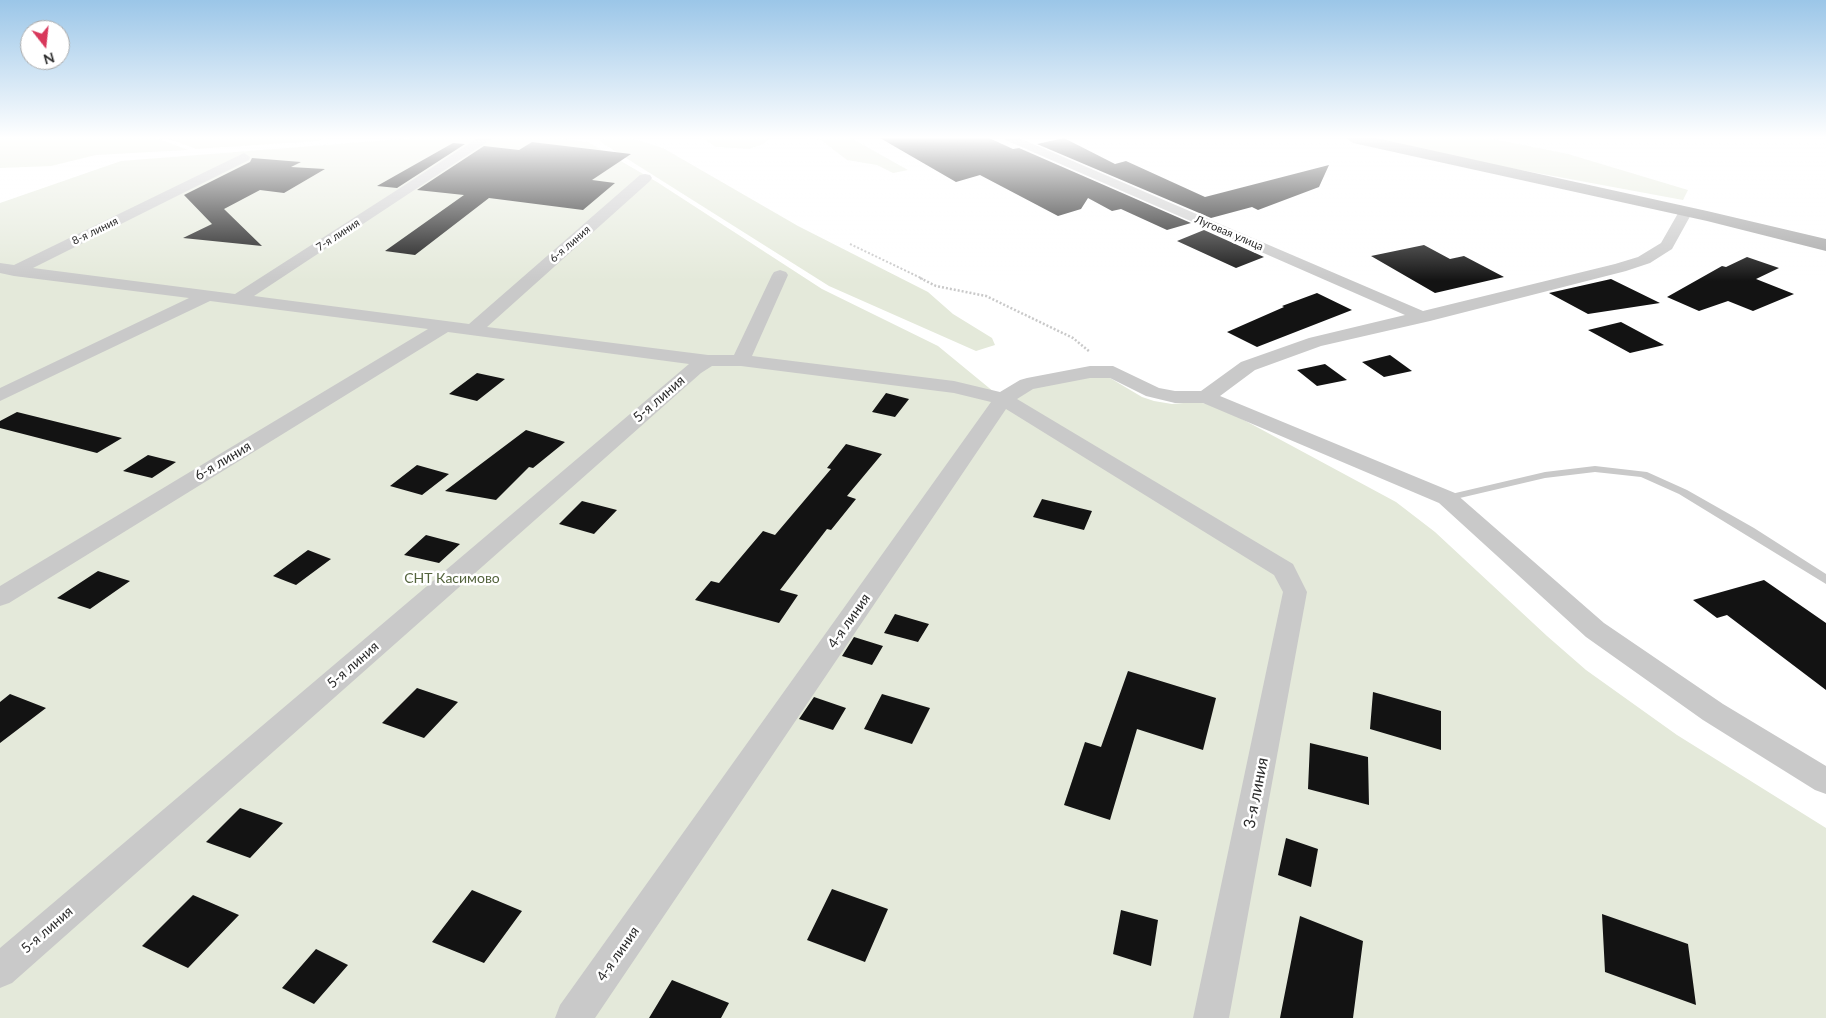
<!DOCTYPE html>
<meta charset="utf-8">
<style>
body{margin:0}
#map{position:relative;width:1826px;height:1018px;overflow:hidden;background:#fff;font-family:Lato,sans-serif}
canvas{display:block}
.north{position:absolute;left:20px;top:20px;width:50px;height:50px;box-sizing:border-box;background:#fff;border:1px solid #ababab;border-radius:50%;rotate:164deg;font-size:14px;font-weight:700;line-height:20px;text-align:center;color:#2c2c2c}
.north::after{content:'';display:block;margin:auto;width:18px;height:22px;background:#d8385b;clip-path:polygon(50% 0,100% 100%,50% 72%,0 100%)}
</style>
<div id="map">
<canvas width="1826" height="1018"></canvas>
<div class="north">N</div>
</div>
<script>
const ctx = document.querySelector('canvas').getContext('2d');
ctx.lineJoin = 'round';
function fillPath(path, color) { ctx.fillStyle = color; ctx.fill(path, 'evenodd'); }
const shape = rows => new Path2D(rows.map(r => 'M' + r).join(''));
function strokePath(path, color, width, dash) { ctx.strokeStyle = color; ctx.lineWidth = width; ctx.lineCap = dash ? 'butt' : 'round'; ctx.setLineDash(dash || []); ctx.stroke(path); }
function write(font, color, halo, rows, align = 'center') {
  ctx.font = font + ' Lato,sans-serif'; ctx.lineWidth = 5; ctx.setLineDash([]); ctx.textBaseline = 'middle'; ctx.strokeStyle = halo; ctx.fillStyle = color; for (const [text, x, y, turn = 0] of rows) {
    ctx.save(); ctx.translate(x, y); ctx.rotate((+turn || 0) * Math.PI / 180); ctx.textAlign = isNaN(turn) ? turn : align; if (halo) ctx.strokeText(text, 0, 0); ctx.fillText(text, 0, 0); ctx.restore();
  }
}
fillPath(shape([
 [0,138,157,138,188,150,96,155,51,166,0,168],
 [166,138,325,138,318,141,196,149],
 [414,138,558,138,588,142,657,182,822,289,938,346,994,392,1013,397,1033,387,1090,376,1110,378,1142,397,1154,401,1172,404,1195,402,1216,405,1396,502,1435,532,1547,636,1586,670,1677,735,1826,828,1826,1018,0,1018,0,203,121,161],
 [606,138,630,138,663,148,798,226,928,292,953,314,992,338,995,345,976,351,829,286,599,141],
 [702,138,770,138,763,144,749,149,716,147],
 [805,138,851,138,908,170,893,173,877,165,847,160,821,140],
 [1370,138,1489,138,1568,154,1688,190,1683,200,1467,160]
]), '#e4e9da');
fillPath(shape([
 [880,138,989,138,1013,149,1019,148,1191,223,1167,230,1121,209,1112,211,1088,198,1081,209,1058,216,980,175,956,182],
 [1064,138,1115,164,1126,161,1205,197,1329,165,1319,187,1258,210,1252,207,1211,218,1037,144],
 [532,142,631,154,592,180,615,183,583,210,489,198,415,255,385,251,464,195,417,190,484,146,519,150],
 [453,143,465,144,397,188,377,186],
 [252,158,301,162,291,167,325,169,284,193,260,190,224,209,262,246,183,238,212,224,184,195,250,162],
 [1204,230,1264,257,1236,268,1177,241],
 [1424,245,1450,259,1464,256,1504,277,1435,293,1371,256],
 [1747,257,1779,268,1756,279,1794,294,1753,311,1728,301,1699,311,1667,297,1722,266,1726,267],
 [1611,279,1660,303,1588,314,1549,293],
 [1317,293,1352,310,1257,347,1227,332,1284,307,1282,306],
 [1621,322,1664,345,1630,353,1588,330],
 [1390,355,1412,371,1384,377,1362,362],
 [1325,364,1347,380,1317,386,1297,370],
 [477,373,505,379,477,401,449,394],
 [886,393,909,399,895,417,872,412],
 [17,412,122,438,97,453,0,428,0,421],
 [526,430,565,442,533,468,529,467,496,500,445,491],
 [846,444,882,454,847,496,856,499,831,530,827,529,780,590,798,595,779,623,695,600,711,581,719,583,763,531,775,535,831,469,827,468],
 [148,455,176,462,152,478,123,471],
 [417,465,449,474,422,495,390,486],
 [1042,499,1092,511,1084,530,1033,517],
 [582,501,617,510,594,534,559,524],
 [426,535,460,544,439,563,404,555],
 [308,550,331,559,296,585,273,576],
 [98,571,130,581,90,609,57,598],
 [1764,580,1826,623,1826,690,1727,615,1717,618,1693,600],
 [895,614,929,624,918,642,884,633],
 [854,637,883,646,872,665,842,656],
 [1128,671,1216,698,1203,750,1137,729,1110,820,1064,805,1085,742,1101,747],
 [417,688,458,702,424,738,382,723],
 [1373,692,1441,711,1441,750,1370,729],
 [10,694,46,708,0,743,0,702],
 [882,694,930,708,912,744,864,729],
 [814,697,846,708,833,730,799,719],
 [1310,743,1368,757,1369,805,1308,789],
 [240,808,283,823,250,858,206,842],
 [1286,838,1318,849,1311,887,1278,875],
 [832,889,888,909,865,962,807,940],
 [472,890,522,911,484,963,432,942],
 [193,895,239,915,188,968,142,946],
 [1121,910,1158,920,1151,966,1113,954],
 [1602,914,1688,944,1696,1005,1605,972],
 [1300,916,1363,941,1353,1018,1280,1018],
 [316,949,348,965,314,1004,282,988],
 [672,980,729,1003,721,1018,649,1018]
]), '#131313');
strokePath(shape([
 [850,244,923,279]
]), '#c9c9c9', 2, [2, 2]);
strokePath(shape([
 [920,278,936,286,986,296,1073,338,1090,352]
]), '#c9c9c9', 2.5, [2, 2]);
fillPath(shape([
 [1595,466,1647,472,1687,490,1754,528,1826,574,1826,584,1679,494,1641,477,1595,472,1545,478,1447,501,1441,498,1447,495,1545,472,1595,466]
]), '#c9c9c9');
fillPath(shape([
 [478,138,493,138,254,296,469,324,640,175,645,174,650,175,652,178,650,181,487,327,708,355,734,355,772,275,774,272,780,270,786,272,788,275,752,356,954,381,1000,392,1020,380,1027,378,1090,366,1113,366,1159,388,1175,391,1201,391,1241,362,1309,338,1405,315,1001,138,1019,138,1423,311,1615,264,1638,257,1661,243,1681,208,1691,208,1693,211,1672,249,1650,263,1626,271,1430,321,1321,346,1255,370,1220,396,1455,493,1604,623,1723,704,1826,766,1826,794,1815,790,1703,720,1586,637,1439,503,1203,403,1175,403,1146,396,1110,378,1090,378,1033,389,1017,399,1293,564,1307,592,1229,1018,1193,1018,1283,592,1274,575,1006,409,595,1018,555,1018,560,1005,991,402,954,393,741,366,712,366,701,373,12,983,0,988,0,948,689,364,448,332,9,603,0,606,0,586,428,329,210,301,0,401,0,388,189,298,14,276,0,273,0,263,14,265,244,153,250,157,249,160,33,268,235,294,478,138]
]), '#c9c9c9');
fillPath(shape([
 [1346,138,1376,138,1707,211,1826,239,1826,251,1707,221,1353,143,1346,138]
]), '#a4a4a4');
const sky = ctx.createLinearGradient(0, 0, 0, 281);
sky.addColorStop(0, '#9bc6e8');
sky.addColorStop(0.49, '#fff');
sky.addColorStop(1, '#ffffff00');
ctx.fillStyle = sky;
ctx.fillRect(0, 0, 1826, 281);
write('11px', '#2c2c2c', '#fff', [
 ["8-я линия",95,231,-26],
 ["Луговая улица",1229,233,23],
 ["7-я линия",338,235,-33],
 ["6-я линия",570,244,-41]
]);
write('14px', '#2c2c2c', '#fff', [
 ["5-я линия",659,399,-41],
 ["6-я линия",223,461,-31],
 ["4-я линия",849,621,-55],
 ["5-я линия",353,665,-41],
 ["5-я линия",47,930,-41],
 ["4-я линия",618,954,-55]
]);
write('14px', '#54643d', '#fff', [
 ["СНТ Касимово",452,578]
]);
write('16px', '#2c2c2c', '#fff', [
 ["3-я линия",1256,793,-79]
]);
</script>
